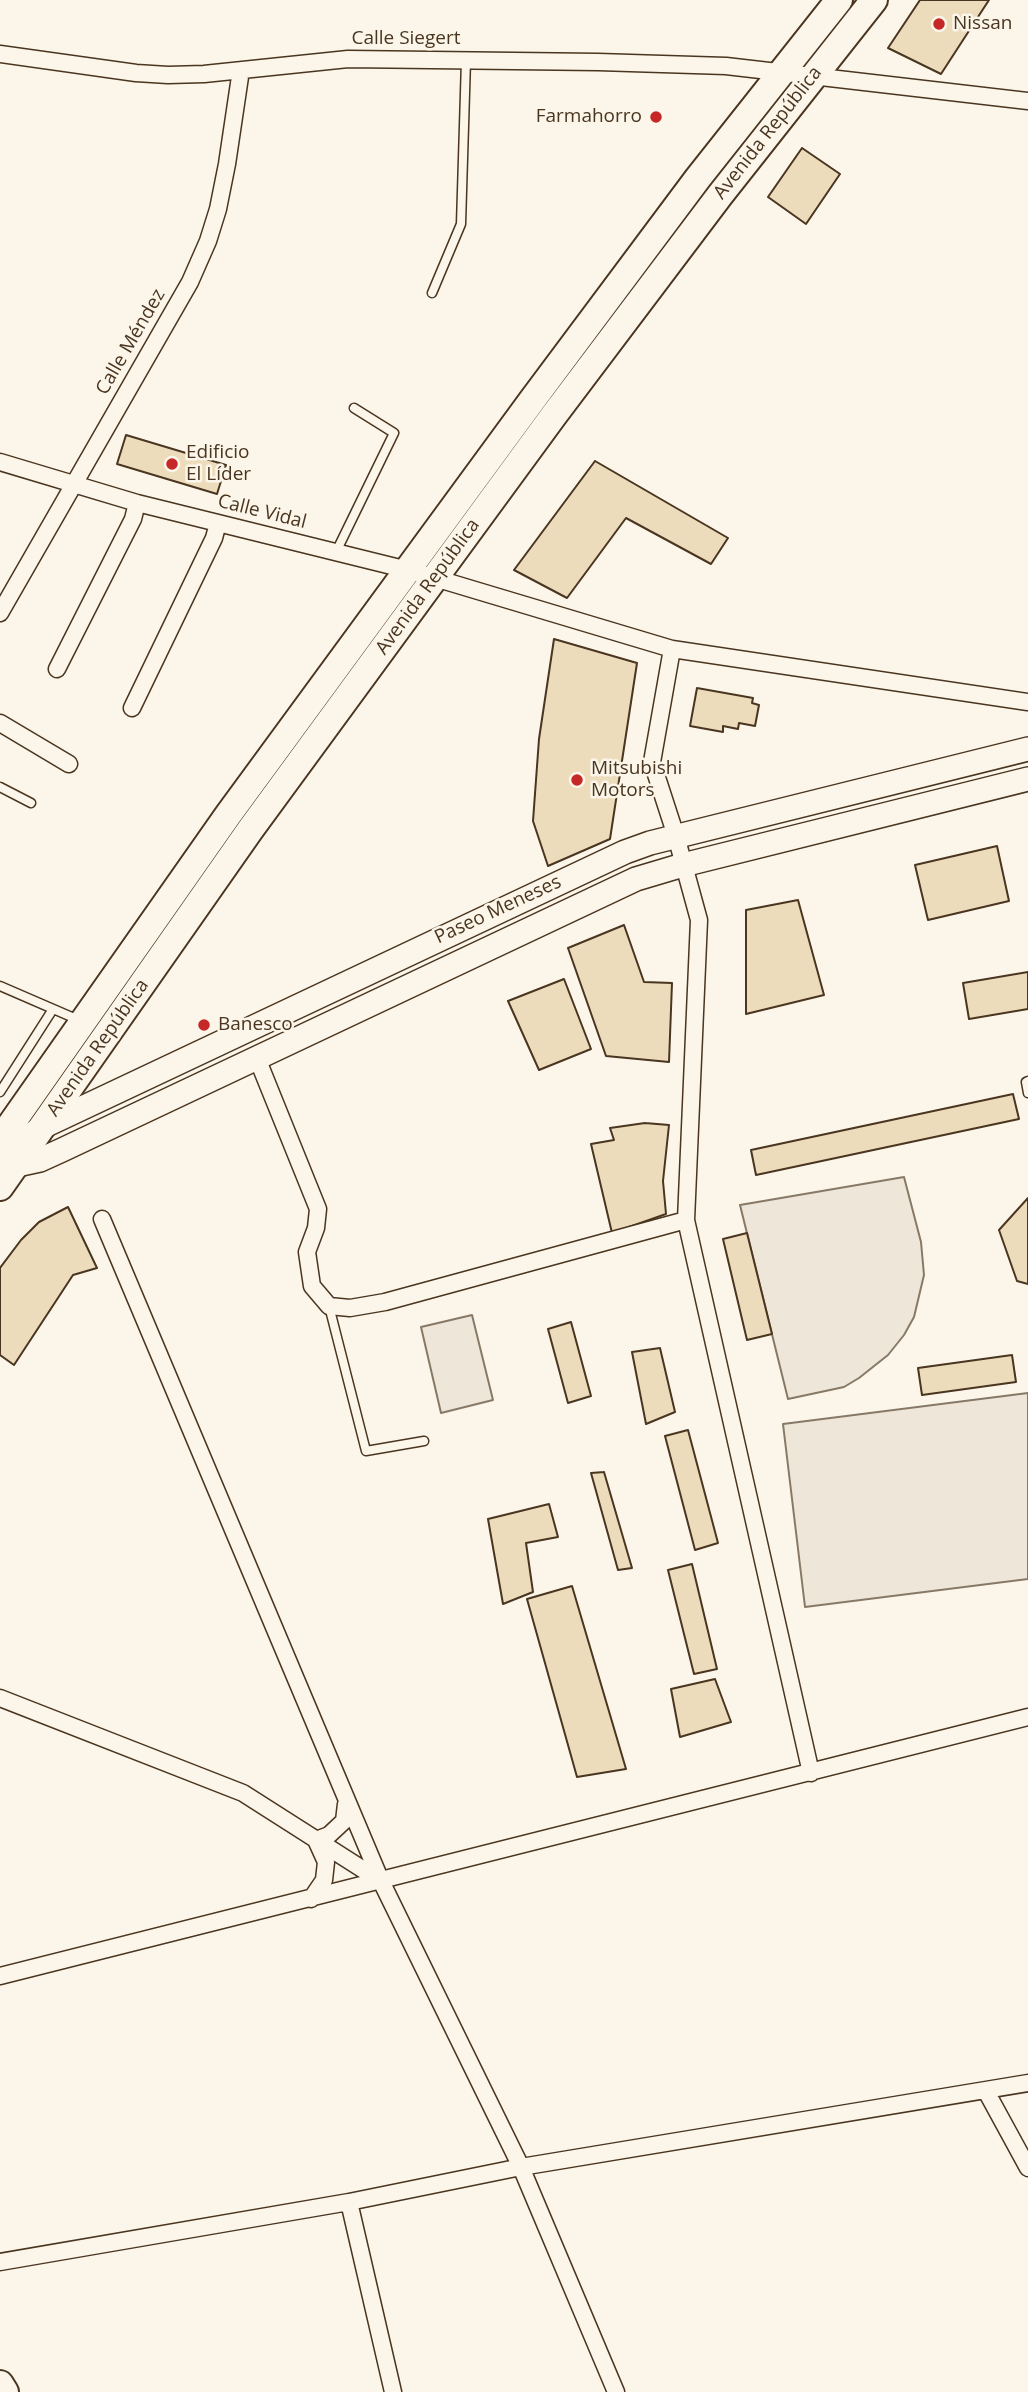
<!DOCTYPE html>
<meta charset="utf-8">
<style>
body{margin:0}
canvas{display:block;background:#fbf6e9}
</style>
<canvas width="1028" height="2392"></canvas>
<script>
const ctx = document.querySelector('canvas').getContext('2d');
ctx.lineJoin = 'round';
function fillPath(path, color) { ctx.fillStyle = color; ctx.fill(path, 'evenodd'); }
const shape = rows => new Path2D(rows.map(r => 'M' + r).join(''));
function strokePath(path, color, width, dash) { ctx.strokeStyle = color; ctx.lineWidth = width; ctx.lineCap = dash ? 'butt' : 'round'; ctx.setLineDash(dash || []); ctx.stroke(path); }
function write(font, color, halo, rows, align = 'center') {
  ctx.font = font + ' "Open Sans",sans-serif'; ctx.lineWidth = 5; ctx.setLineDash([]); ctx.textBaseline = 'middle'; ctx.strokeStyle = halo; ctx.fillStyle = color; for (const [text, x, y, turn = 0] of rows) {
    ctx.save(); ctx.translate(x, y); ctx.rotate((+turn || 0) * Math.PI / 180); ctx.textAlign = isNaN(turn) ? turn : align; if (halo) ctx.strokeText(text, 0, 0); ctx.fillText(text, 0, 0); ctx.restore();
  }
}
const green = shape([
 [904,1177,921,1242,924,1275,914,1317,904,1335,888,1355,859,1378,844,1387,788,1399,740,1205,904,1177],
 [472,1315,493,1400,441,1413,421,1327,472,1315],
 [1028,1393,1028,1579,805,1607,783,1424,1028,1393]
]);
fillPath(green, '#ede6d9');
strokePath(green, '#887966', 2);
const building = shape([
 [920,0,989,0,941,74,888,48,920,0],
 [802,148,840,174,806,224,768,197,802,148],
 [126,435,226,465,217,494,117,464,126,435],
 [595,461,728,538,711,564,626,518,567,598,514,570,595,461],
 [554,639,637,663,610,839,548,866,533,821,539,739,554,639],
 [697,688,753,698,752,703,759,705,755,726,739,723,738,729,723,726,723,732,690,726,697,688],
 [997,846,1009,901,928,920,915,865,997,846],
 [798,900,824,995,746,1014,746,910,798,900],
 [624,925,644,982,672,983,669,1062,606,1056,568,948,624,925],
 [1028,972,1028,1009,969,1019,963,983,1028,972],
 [564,979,591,1049,539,1070,508,1001,564,979],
 [1013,1094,1019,1119,756,1175,751,1150,1013,1094],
 [645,1123,669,1125,663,1181,666,1214,612,1233,591,1144,614,1140,610,1128,645,1123],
 [1028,1198,1028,1284,1017,1281,999,1230,1028,1198],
 [68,1207,97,1268,73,1275,14,1365,0,1355,0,1268,21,1240,39,1222,68,1207],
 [747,1233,772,1334,747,1340,723,1239,747,1233],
 [571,1322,591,1396,568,1403,548,1329,571,1322],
 [660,1348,675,1412,646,1424,632,1352,660,1348],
 [1012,1355,1016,1382,922,1395,918,1368,1012,1355],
 [688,1430,718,1543,695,1550,665,1436,688,1430],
 [604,1472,632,1568,618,1570,591,1473,604,1472],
 [549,1504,558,1537,526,1543,533,1592,503,1604,488,1519,549,1504],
 [692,1564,717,1669,694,1674,668,1570,692,1564],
 [572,1586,626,1769,577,1777,527,1599,572,1586],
 [715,1679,731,1722,680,1737,671,1689,715,1679]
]);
fillPath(building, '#ecdcbc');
strokePath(building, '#4a3520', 2);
const lane = shape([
 [432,293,461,224,466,60],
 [336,552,394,433,354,408],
 [0,787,31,803],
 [0,986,81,1021],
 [1028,1081,1026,1082,1028,1093],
 [0,1092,53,1009],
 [329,1306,366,1451,424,1441]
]);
const street = shape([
 [0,54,136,73,168,75,204,74,348,59,598,62,726,66,1028,101],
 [0,462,137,503,408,570,672,649,1028,702],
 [0,613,190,282,208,241,218,209,227,164,241,70],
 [672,649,652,762,676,836,699,920,686,1220,811,1773],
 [57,669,133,519,137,503],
 [132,708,214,538,218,523],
 [0,723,69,764],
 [257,1058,318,1209,316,1228,307,1252,312,1286,329,1306,350,1308,385,1302,686,1220],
 [102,1219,381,1881,521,2167,616,2392],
 [0,1698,243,1793,381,1881],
 [311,1899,324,1880,326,1862,316,1840,329,1835,344,1821,346,1804],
 [0,1976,1028,1717],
 [986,2091,1028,2168],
 [349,2202,393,2392],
 [0,2262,349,2202,521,2167,1028,2083]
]);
const secondary = shape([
 [0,1157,42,1127,625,852,650,843,1028,749],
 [3,1168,40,1160,62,1150,636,879,683,865,1028,779]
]);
const primary = shape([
 [0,1140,228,815,533,399,698,178,839,0],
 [0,1187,250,830,554,415,720,195,874,0],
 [0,2384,5,2392]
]);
strokePath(lane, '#4a3520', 11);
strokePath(street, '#4a3520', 19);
strokePath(secondary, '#4a3520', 26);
strokePath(primary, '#4a3520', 30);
strokePath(lane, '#fbf6e9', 8);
strokePath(street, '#fbf6e9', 16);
strokePath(secondary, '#fbf6e9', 23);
strokePath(primary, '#fbf6e9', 26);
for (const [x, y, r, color] of [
 [939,24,7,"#c62828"],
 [656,117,7,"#c62828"],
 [172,464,7,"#c62828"],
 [577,780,7,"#c62828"],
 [204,1025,7,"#c62828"]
]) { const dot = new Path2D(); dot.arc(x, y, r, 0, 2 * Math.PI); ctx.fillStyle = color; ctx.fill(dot); strokePath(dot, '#fbf6e9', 2.5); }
write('19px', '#4a3520', '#fbf6e9', [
 ["Nissan",953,24],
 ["Farmahorro",642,117,"right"],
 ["Edificio",186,453],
 ["El Líder",186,475],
 ["Mitsubishi",591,769],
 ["Motors",591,791],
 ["Banesco",218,1025]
], 'left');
write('19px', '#4a3520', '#fbf6e9', [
 ["Calle Siegert",406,39],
 ["Avenida República",768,133,-52],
 ["Calle Méndez",131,342,-60],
 ["Calle Vidal",262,512,14],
 ["Avenida República",428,587,-54],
 ["Paseo Meneses",498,910,-25],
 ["Avenida República",98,1048,-55]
]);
</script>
